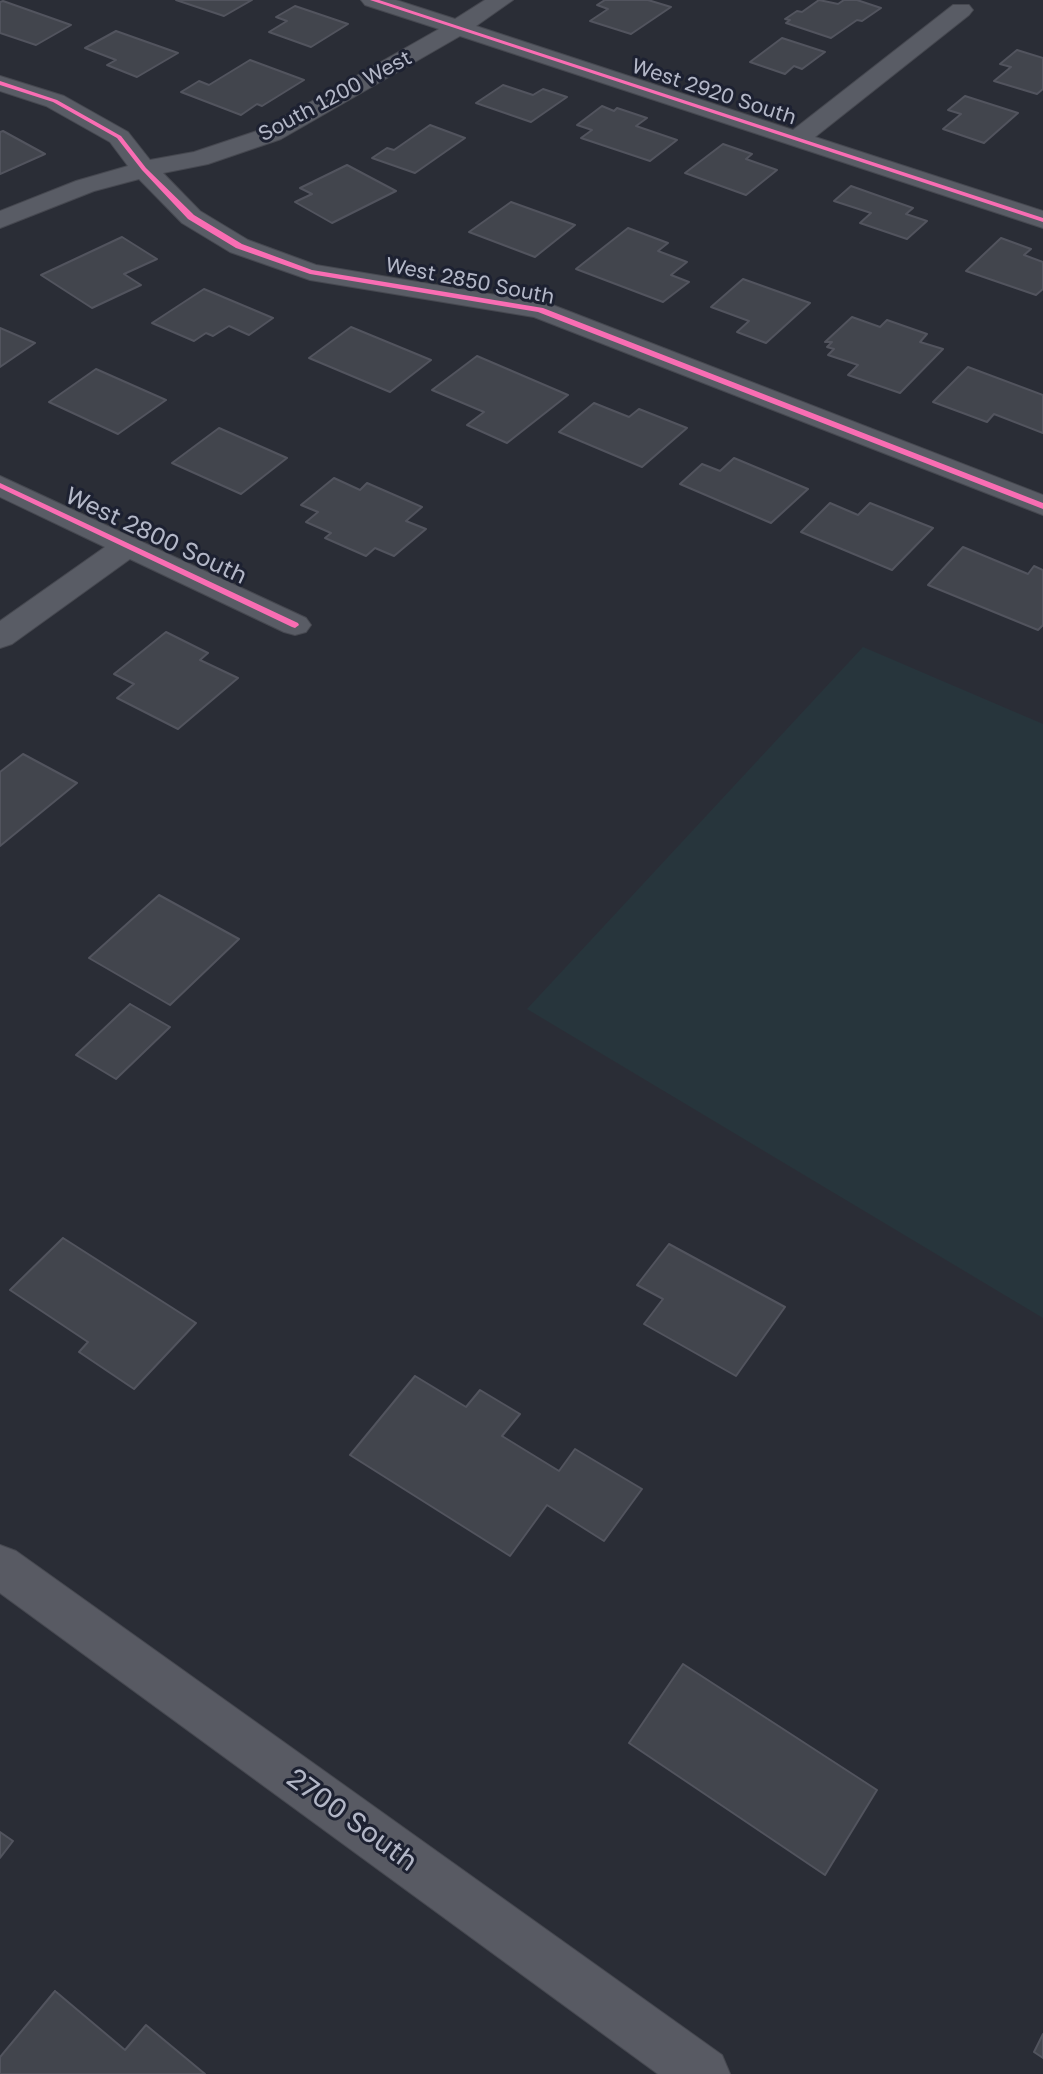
<!DOCTYPE html>
<style>
body{margin:0}
canvas{display:block;background:#2a2d36}
</style>
<canvas width="1043" height="2074"></canvas>
<script>
const ctx = document.querySelector('canvas').getContext('2d');
ctx.lineJoin = 'round';
function fillPath(path, color) { ctx.fillStyle = color; ctx.fill(path, 'evenodd'); }
const shape = rows => new Path2D(rows.map(r => 'M' + r).join(''));
function strokePath(path, color, width, dash) { ctx.strokeStyle = color; ctx.lineWidth = width; ctx.lineCap = dash ? 'butt' : 'round'; ctx.setLineDash(dash || []); ctx.stroke(path); }
function write(font, color, halo, rows, align = 'center') {
  ctx.font = font + ' "Golos Text",sans-serif'; ctx.lineWidth = 6; ctx.setLineDash([]); ctx.textBaseline = 'middle'; ctx.strokeStyle = halo; ctx.fillStyle = color; for (const [text, x, y, turn = 0] of rows) {
    ctx.save(); ctx.translate(x, y); ctx.rotate((+turn || 0) * Math.PI / 180); ctx.textAlign = isNaN(turn) ? turn : align; if (halo) ctx.strokeText(text, 0, 0); ctx.fillText(text, 0, 0); ctx.restore();
  }
}
fillPath(shape([
 [863,647,1043,724,1043,1318,527,1009]
]), '#27353c');
const building = shape([
 [176,0,252,0,224,16,176,0],
 [605,0,648,0,671,7,631,34,590,21,608,9,597,5,605,0],
 [819,0,838,4,844,0,857,0,881,8,862,21,857,20,831,38,786,23,790,20,785,19,797,11,802,12,819,0],
 [3,1,71,25,36,45,0,33,0,2,3,1],
 [295,6,348,24,311,47,269,32,287,21,276,17,295,6],
 [116,31,178,53,137,77,107,65,116,60,85,48,116,31],
 [782,38,825,52,802,69,794,66,785,74,750,62,782,38],
 [1017,50,1043,58,1043,89,1037,94,994,81,1011,67,1000,64,1017,50],
 [250,60,304,80,262,106,257,104,241,115,181,92,199,81,209,85,250,60],
 [503,85,533,95,543,89,567,97,531,122,476,103,503,85],
 [965,96,1018,113,984,143,943,129,961,114,948,110,965,96],
 [602,106,614,111,617,108,647,118,636,126,677,140,650,161,581,138,592,130,577,125,602,106],
 [430,125,465,138,415,173,372,158,387,148,394,150,430,125],
 [3,131,45,154,0,174,0,132,3,131],
 [723,144,752,154,746,159,777,170,746,195,685,173,723,144],
 [347,165,396,191,332,223,295,202,312,194,300,188,347,165],
 [851,186,913,208,906,214,927,221,907,239,860,223,871,213,834,201,851,186],
 [511,202,575,225,535,257,469,232,511,202],
 [628,228,668,243,658,251,687,262,671,275,689,282,663,302,576,269,628,228],
 [122,237,157,259,124,274,141,285,92,308,41,275,122,237],
 [1001,238,1031,249,1024,255,1043,262,1043,289,1036,295,966,271,1001,238],
 [743,279,810,303,766,343,737,332,749,321,711,307,743,279],
 [204,289,273,318,249,335,229,326,213,336,206,333,194,341,152,323,204,289],
 [852,317,880,327,887,320,927,334,920,342,943,349,900,393,848,375,858,365,828,355,834,349,827,347,832,342,825,342,852,317],
 [351,327,431,360,390,392,309,358,351,327],
 [0,328,35,343,0,367,0,328],
 [477,356,568,395,507,443,467,425,484,412,432,390,477,356],
 [968,367,1043,395,1043,433,994,414,987,422,933,402,968,367],
 [96,369,166,400,118,434,49,402,96,369],
 [594,403,629,417,639,409,687,428,642,467,559,432,594,403],
 [219,428,287,458,241,494,172,463,219,428],
 [734,458,808,489,771,523,680,484,702,464,720,471,734,458],
 [334,478,360,490,367,483,422,507,406,521,426,529,394,556,375,548,366,556,325,538,331,533,306,522,318,512,301,505,334,478],
 [830,503,858,515,870,503,933,528,892,570,801,532,830,503],
 [963,547,1028,574,1034,566,1043,570,1043,625,1038,630,928,585,963,547],
 [166,632,208,653,200,660,238,678,178,729,117,698,134,684,114,674,166,632],
 [23,754,77,783,0,846,0,772,23,754],
 [159,895,239,939,170,1005,89,958,159,895],
 [130,1004,170,1027,116,1079,76,1055,130,1004],
 [63,1238,196,1323,134,1389,79,1352,88,1342,10,1290,63,1238],
 [669,1244,785,1307,736,1376,644,1324,663,1299,637,1285,669,1244],
 [415,1376,466,1407,480,1390,520,1414,502,1436,559,1471,575,1449,642,1489,604,1541,547,1505,510,1556,350,1455,415,1376],
 [683,1664,877,1790,825,1875,629,1743,683,1664],
 [0,1832,13,1841,0,1858,0,1832],
 [55,1991,125,2050,146,2025,205,2074,0,2074,0,2057,55,1991],
 [1043,2034,1043,2058,1034,2052,1043,2034]
]);
fillPath(building, '#42454d');
strokePath(building, '#52545e', 2);
const street = shape([
 [361,0,396,0,455,19,485,0,513,0,476,26,793,130,953,5,969,5,973,10,969,15,815,137,1043,211,1043,228,460,36,281,139,208,164,163,173,200,211,248,240,316,265,550,304,1043,495,1043,515,534,317,310,280,230,252,182,223,139,179,94,191,0,228,0,211,76,181,128,166,110,142,46,106,0,91,0,76,64,96,128,132,150,160,194,152,263,129,439,29,365,5,361,0],
 [0,476,306,618,311,625,306,632,295,635,284,632,130,559,12,644,0,648,0,621,105,547,0,497,0,476]
]);
const secondary = shape([
 [0,1545,16,1551,722,2055,730,2074,658,2074,0,1593,0,1545]
]);
strokePath(street, '#464850', 2);
strokePath(secondary, '#464850', 2);
fillPath(street, '#595c65');
fillPath(secondary, '#585a63');
fillPath(shape([
 [370,0,379,0,1043,218,1043,222,370,0],
 [0,81,57,100,121,136,146,168,194,215,242,244,312,270,543,308,1043,503,1043,509,538,312,310,274,236,248,188,219,142,170,117,138,53,102,0,85,0,81],
 [0,483,298,623,299,625,295,628,292,627,0,488,0,483]
]), '#f96db3');
write('21px', '#b3b7c7', '#1d2131', [
 ["West 2920 South",714,92,18],
 ["South 1200 West",335,96,-28],
 ["West 2850 South",470,281,11]
]);
write('24px', '#b3b7c7', '#1d2131', [
 ["West 2800 South",156,536,25]
]);
write('28px', '#b3b7c7', '#1d2131', [
 ["2700 South",352,1820,36]
]);
</script>
